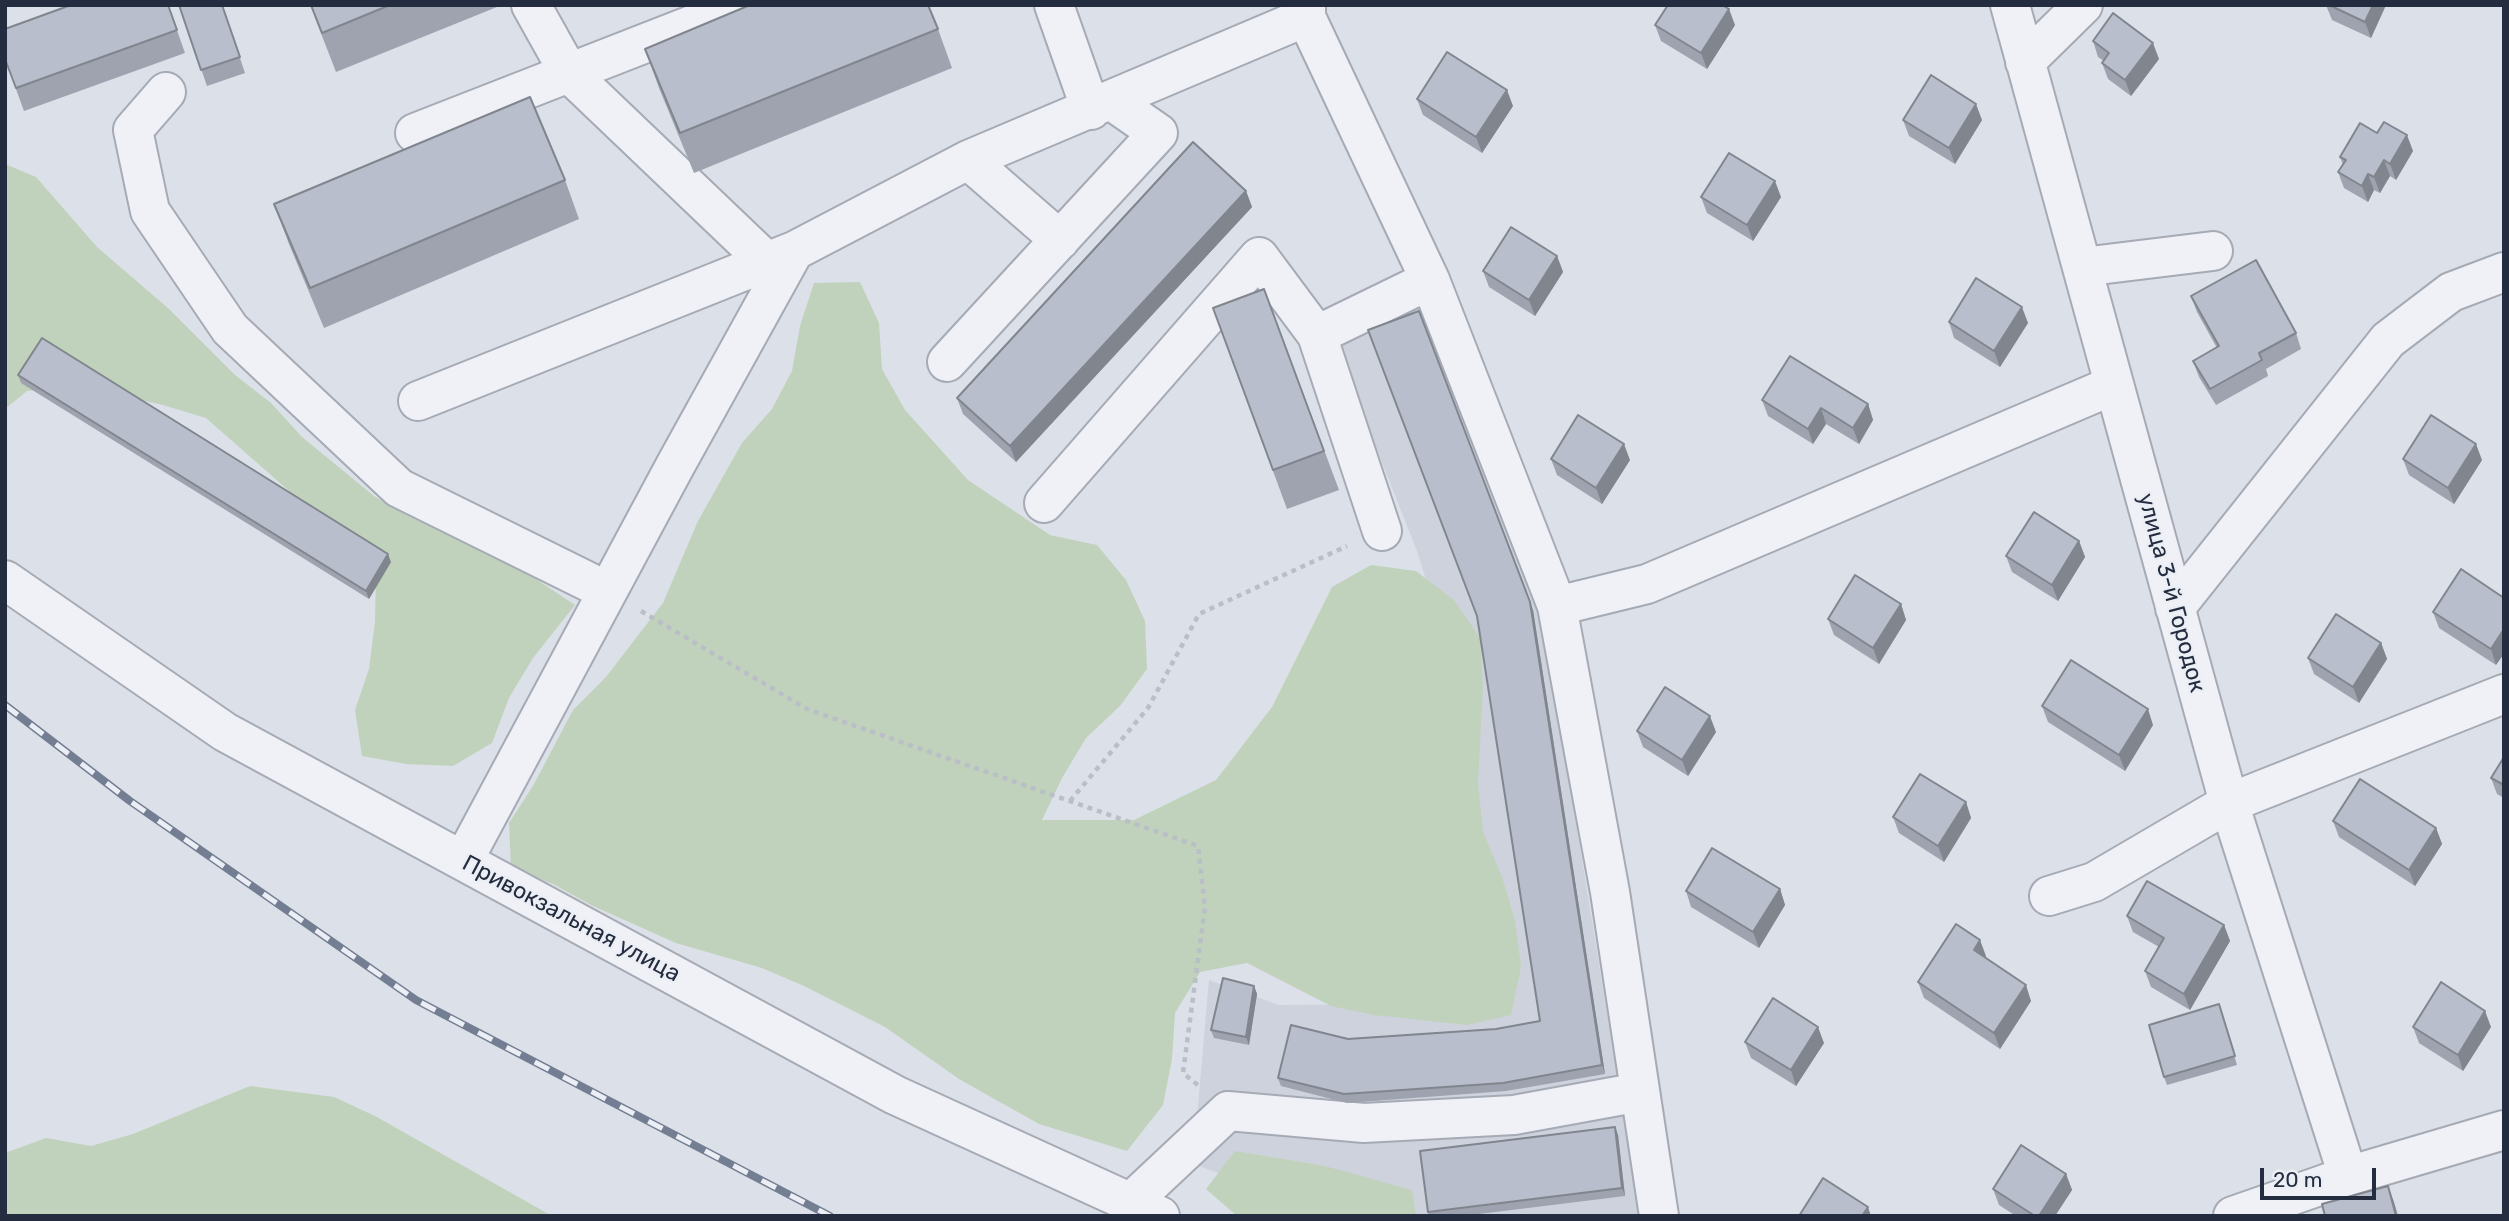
<!DOCTYPE html>
<meta charset="utf-8">
<style>
body{margin:0}
#map{position:relative;width:2509px;height:1221px;overflow:hidden;background:#dce0e8;font-family:Rubik,sans-serif}
canvas{display:block}
.frame{position:absolute;inset:0;border:7px solid #242c3f;pointer-events:none}
.scale{position:absolute;left:2260px;top:1168px;width:116px;height:32px;box-sizing:border-box;border:4px solid #242c3f;border-top:0;padding-left:9px;font-size:21px;line-height:24px;white-space:nowrap;color:#242c3f;-webkit-text-stroke:5px #ebeff5;paint-order:stroke}
</style>
<div id="map">
<canvas width="2509" height="1221"></canvas>
<div class="frame"></div>
<div class="scale">20 m</div>
</div>
<script>
const ctx = document.querySelector('canvas').getContext('2d');
ctx.lineJoin = 'round';
function fillPath(path, color) { ctx.fillStyle = color; ctx.fill(path, 'evenodd'); }
const shape = rows => new Path2D(rows.map(r => 'M' + r).join(''));
function strokePath(path, color, width, dash) { ctx.strokeStyle = color; ctx.lineWidth = width; ctx.lineCap = dash ? 'butt' : 'round'; ctx.setLineDash(dash || []); ctx.stroke(path); }
function write(font, color, halo, rows, align = 'center') {
  ctx.font = font + ' Rubik,sans-serif'; ctx.lineWidth = 5; ctx.setLineDash([]); ctx.textBaseline = 'middle'; ctx.strokeStyle = halo; ctx.fillStyle = color; for (const [text, x, y, turn = 0] of rows) {
    ctx.save(); ctx.translate(x, y); ctx.rotate((+turn || 0) * Math.PI / 180); ctx.textAlign = isNaN(turn) ? turn : align; if (halo) ctx.strokeText(text, 0, 0); ctx.fillText(text, 0, 0); ctx.restore();
  }
}
fillPath(shape([
 [1423,295,1541,607,1640,1216,1340,1216,1193,1164,1209,980,1279,1005,1493,1004,1444,637,1417,551,1332,336]
]), '#cdd2dd');
fillPath(shape([
 [5,164,36,177,97,247,169,309,235,375,271,403,302,437,374,496,412,518,453,537,497,553,575,605,533,658,509,698,492,743,453,766,406,764,362,756,355,710,369,669,375,622,376,575,346,541,206,418,163,405,74,385,27,391,5,409],
 [860,282,879,323,882,369,905,410,968,480,1050,535,1097,545,1126,580,1145,621,1147,669,1120,706,1086,738,1062,778,1042,820,1134,820,1216,780,1272,707,1332,587,1371,565,1416,571,1454,600,1480,638,1483,686,1478,783,1483,832,1502,877,1515,921,1521,967,1511,1015,1467,1025,1374,1015,1331,1006,1247,963,1200,972,1175,1013,1172,1059,1163,1105,1127,1151,1039,1124,959,1079,885,1027,804,986,762,968,676,943,593,906,553,884,511,868,509,823,533,786,573,710,606,677,663,603,698,521,742,443,772,409,792,371,800,326,814,283],
 [250,1086,334,1097,375,1116,552,1216,5,1216,5,1153,46,1138,91,1146,133,1134],
 [1235,1151,1325,1166,1412,1190,1416,1216,1237,1216,1206,1189]
]), '#c0d2bc');
const minor = shape([
 [531,5,569,73,767,262],
 [1054,5,1091,110],
 [1306,5,1306,17,1430,280,1557,606,1610,892,1659,1216],
 [2010,5,2229,803,2348,1176],
 [2025,62,2083,5],
 [166,92,133,130,150,211,230,329,399,488,607,591],
 [415,133,743,5],
 [968,160,1060,240],
 [2082,267,2213,251],
 [947,362,1158,133,1112,101],
 [418,401,794,251],
 [1044,503,1259,257,1317,335],
 [1382,531,1317,335,1430,280],
 [5,580,225,732,895,1095,1160,1216],
 [1557,606,1647,584,2114,385],
 [2175,608,2388,340,2451,292,2504,272],
 [463,861,675,466,794,251,968,160,1306,17],
 [2049,896,2094,882,2229,803,2504,694],
 [1131,1202,1228,1111,1364,1123,1514,1115,1640,1092],
 [2233,1216,2348,1176,2504,1130]
]);
strokePath(minor, '#a5aab5', 42);
strokePath(shape([
 [641,611,807,709,1198,846,1205,907,1183,1073,1199,1086],
 [1070,801,1148,708,1199,614,1347,546]
]), '#babec6', 4.5, [5, 5]);
strokePath(minor, '#eff1f6', 38);
const rail = shape([
 [5,705,130,801,416,1000,830,1216]
]);
strokePath(rail, '#747e93', 8);
strokePath(rail, '#ebeff5', 5, [16]);
fillPath(shape([
 [168,5,185,53,24,111,5,59],
 [179,5,222,5,245,73,207,86],
 [310,5,502,5,336,72],
 [2326,5,2386,5,2371,38,2332,20],
 [1655,25,1735,25,1707,69,1661,41],
 [938,29,952,68,694,173,659,88,645,49],
 [2093,41,2159,59,2131,96,2108,79,2102,63,2104,61,2098,57],
 [1417,99,1513,106,1482,153,1423,115],
 [1903,120,1982,120,1955,164,1909,136],
 [2377,133,2413,151,2396,180,2390,176,2380,193,2374,190,2368,202,2344,188,2338,172,2343,165,2340,157],
 [565,180,579,219,324,328,289,244,274,204],
 [1246,191,1252,207,1016,462,963,414,957,398],
 [1701,197,1781,197,1753,241,1707,213],
 [1557,256,1563,272,1535,316,1489,287,1483,271],
 [1264,289,1339,490,1287,509,1213,308],
 [2191,296,2296,333,2301,349,2266,369,2268,376,2216,405,2199,377,2193,361,2217,348,2197,312],
 [1949,322,2028,323,2000,367,1954,338],
 [18,375,391,562,369,599,21,383],
 [1762,400,1868,404,1873,420,1859,444,1826,424,1813,444,1768,416],
 [1551,459,1630,460,1602,504,1557,475],
 [2403,459,2482,460,2454,504,2409,475],
 [2079,541,2085,557,2058,601,2012,572,2006,556],
 [2504,598,2496,665,2439,628,2433,612],
 [1901,604,1906,620,1879,664,1834,635,1828,619],
 [1533,610,1605,1074,1506,1091,1347,1103,1281,1086,1278,1078,1496,1029,1540,1021],
 [2381,643,2387,659,2359,703,2314,674,2308,658],
 [2042,706,2153,725,2125,771,2048,722],
 [1637,731,1716,732,1688,776,1643,747],
 [2504,757,2504,798,2497,794,2491,778],
 [1966,802,1971,818,1944,862,1899,833,1893,817],
 [2333,821,2436,828,2442,844,2415,886,2339,837],
 [1780,889,1785,905,1759,948,1691,907,1686,891],
 [2127,916,2224,925,2230,941,2190,1010,2151,987,2145,971,2159,947,2133,932],
 [1986,956,1985,958,2031,1001,2000,1049,1924,998,1918,982],
 [1254,986,1257,994,1249,1045,1214,1038,1211,1030],
 [2222,1013,2237,1065,2167,1085,2164,1077],
 [2413,1027,2491,1027,2463,1071,2419,1043],
 [1745,1042,1824,1043,1796,1086,1751,1058],
 [1615,1127,1618,1135,1625,1196,1463,1216,1429,1216,1428,1212],
 [2066,1174,2072,1190,2055,1216,2016,1216,1999,1205,1993,1189]
]), '#9ea3af');
fillPath(shape([
 [2373,5,2386,5,2371,38,2365,22],
 [1729,9,1735,25,1707,69,1701,53],
 [2153,43,2159,59,2131,96,2125,80],
 [1507,90,1513,106,1482,153,1476,137],
 [1976,104,1982,120,1955,164,1949,148],
 [2407,135,2413,151,2396,180,2390,164],
 [2384,160,2390,176,2380,193,2374,177],
 [2368,174,2374,190,2368,202,2362,186],
 [1775,181,1781,197,1753,241,1747,225],
 [1246,191,1252,207,1016,462,1010,446],
 [1557,256,1563,272,1535,316,1529,300],
 [2022,307,2028,323,2000,367,1994,351],
 [1868,404,1873,420,1859,444,1853,428],
 [1821,408,1826,424,1813,444,1808,429],
 [1624,444,1630,460,1602,504,1596,488],
 [2476,444,2482,460,2454,504,2448,488],
 [2079,541,2085,557,2058,601,2052,585],
 [388,554,391,562,369,599,366,591],
 [1530,602,1533,610,1605,1074,1602,1065],
 [1901,604,1906,620,1879,664,1873,648],
 [2504,629,2504,654,2496,665,2491,649],
 [2381,643,2387,659,2359,703,2353,687],
 [2148,709,2153,725,2125,771,2119,755],
 [1710,716,1716,732,1688,776,1682,760],
 [1966,802,1971,818,1944,862,1938,846],
 [2436,828,2442,844,2415,886,2409,870],
 [1780,889,1785,905,1759,948,1753,932],
 [2224,925,2230,941,2190,1010,2184,994],
 [1980,940,1986,956,1979,966,1974,950],
 [2026,985,2031,1001,2000,1049,1994,1033],
 [1254,986,1257,994,1249,1045,1246,1037],
 [2485,1011,2491,1027,2463,1071,2458,1055],
 [1818,1027,1824,1043,1796,1086,1791,1070],
 [1615,1127,1618,1135,1625,1196,1622,1188],
 [2066,1174,2072,1190,2055,1216,2039,1216],
 [2388,1186,2394,1202,2398,1216,2396,1216],
 [1868,1207,1871,1216,1862,1216]
]), '#81858e');
const building = shape([
 [71,5,168,5,177,30,16,88,5,59,5,29,71,5],
 [179,5,222,5,240,57,201,70,179,5],
 [311,5,390,5,322,33,311,5],
 [750,5,928,5,938,29,680,133,645,49,750,5],
 [1668,5,1722,5,1729,9,1701,53,1655,25,1668,5],
 [2329,5,2373,5,2365,22,2329,5],
 [2113,13,2153,43,2125,80,2102,63,2109,53,2093,41,2113,13],
 [1447,52,1507,90,1476,137,1417,99,1447,52],
 [1931,75,1976,104,1949,148,1903,120,1931,75],
 [530,97,565,180,310,288,274,204,530,97],
 [2384,122,2407,135,2390,164,2384,160,2374,177,2368,174,2362,186,2338,172,2346,160,2340,157,2360,123,2377,133,2384,122],
 [1193,142,1246,191,1010,446,957,398,1193,142],
 [1729,153,1775,181,1747,225,1701,197,1729,153],
 [1511,227,1557,256,1529,300,1483,271,1511,227],
 [2256,260,2296,333,2259,353,2262,360,2210,389,2193,361,2219,346,2191,296,2256,260],
 [1976,278,2022,307,1994,351,1949,322,1976,278],
 [1264,289,1324,451,1273,470,1213,308,1264,289],
 [1419,311,1530,602,1602,1065,1503,1083,1344,1094,1278,1078,1291,1025,1348,1039,1496,1029,1540,1021,1477,616,1368,330,1419,311],
 [42,338,388,554,366,591,18,375,42,338],
 [1790,356,1868,404,1853,428,1821,408,1808,429,1762,400,1790,356],
 [1578,415,1624,444,1596,488,1551,459,1578,415],
 [2431,415,2476,444,2448,488,2403,459,2431,415],
 [2034,512,2079,541,2052,585,2006,556,2034,512],
 [2461,569,2504,598,2504,629,2491,649,2433,612,2461,569],
 [1855,575,1901,604,1873,648,1828,619,1855,575],
 [2336,614,2381,643,2353,687,2308,658,2336,614],
 [2071,660,2148,709,2119,755,2042,706,2071,660],
 [1665,687,1710,716,1682,760,1637,731,1665,687],
 [2504,757,2504,785,2491,778,2504,757],
 [1920,774,1966,802,1938,846,1893,817,1920,774],
 [2360,779,2436,828,2409,870,2333,821,2360,779],
 [1712,848,1780,889,1753,932,1686,891,1712,848],
 [2147,881,2224,925,2184,994,2145,971,2164,938,2127,916,2147,881],
 [1956,924,1980,940,1974,950,2026,985,1994,1033,1918,982,1956,924],
 [1223,978,1254,986,1246,1037,1211,1030,1223,978],
 [2441,982,2485,1011,2458,1055,2413,1027,2441,982],
 [1773,998,1818,1027,1791,1070,1745,1042,1773,998],
 [2219,1004,2235,1056,2164,1077,2149,1025,2219,1004],
 [1615,1127,1622,1188,1428,1212,1420,1151,1615,1127],
 [2021,1145,2066,1174,2039,1216,2035,1216,1993,1189,2021,1145],
 [1823,1178,1868,1207,1862,1216,1799,1216,1823,1178],
 [2388,1186,2396,1216,2325,1216,2322,1204,2388,1186]
]);
fillPath(building, '#b8becb');
strokePath(building, '#81858e', 2);
write('23px', '#242c3f', '#ebeff5', [
 ["улица 3-й Городок",2171,593,75],
 ["Привокзальная улица",571,919,28]
]);
</script>
